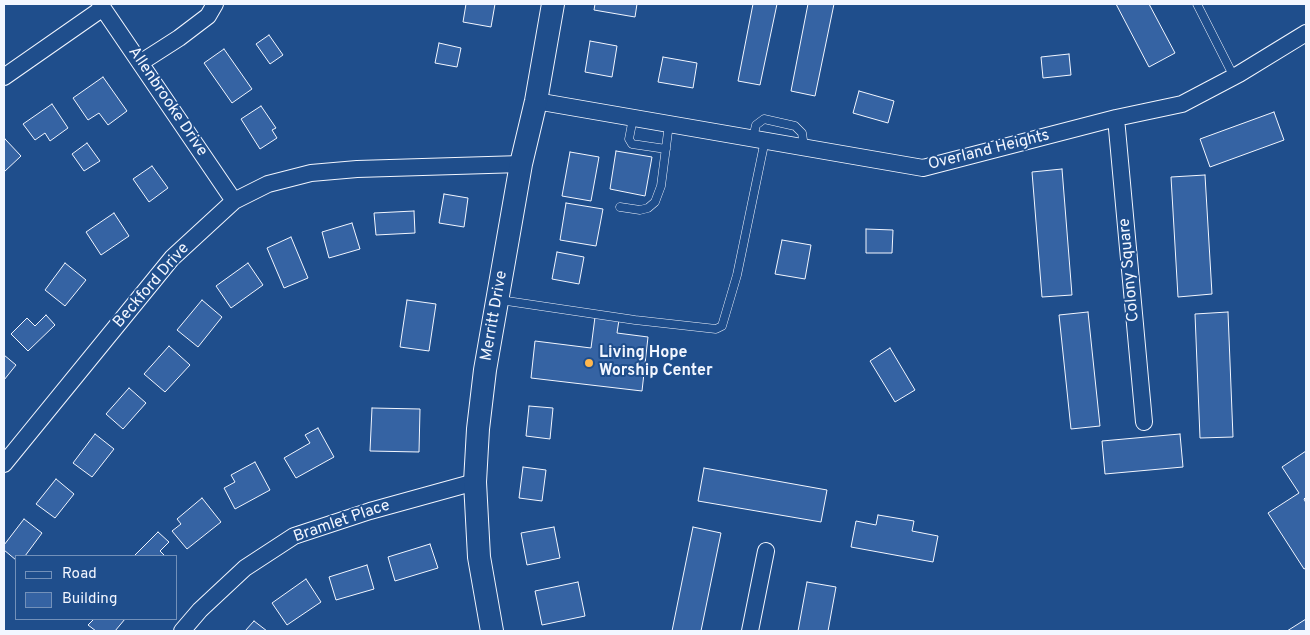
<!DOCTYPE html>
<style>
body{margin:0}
#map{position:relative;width:1310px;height:635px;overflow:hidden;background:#1f4e8c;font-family:Overpass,sans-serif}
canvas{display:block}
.frame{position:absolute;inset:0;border:5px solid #f2f6ff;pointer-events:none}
.legend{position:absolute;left:15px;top:555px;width:162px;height:65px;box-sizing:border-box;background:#1f4e8c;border:1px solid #7391ba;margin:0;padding:6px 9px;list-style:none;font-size:15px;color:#f2f6ff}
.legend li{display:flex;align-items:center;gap:10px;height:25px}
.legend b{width:25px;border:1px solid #7391ba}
</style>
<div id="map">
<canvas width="1310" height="635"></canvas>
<div class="frame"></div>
<ul class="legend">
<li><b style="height:6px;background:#1f4e8c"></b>Road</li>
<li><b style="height:14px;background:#3563a3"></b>Building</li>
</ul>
</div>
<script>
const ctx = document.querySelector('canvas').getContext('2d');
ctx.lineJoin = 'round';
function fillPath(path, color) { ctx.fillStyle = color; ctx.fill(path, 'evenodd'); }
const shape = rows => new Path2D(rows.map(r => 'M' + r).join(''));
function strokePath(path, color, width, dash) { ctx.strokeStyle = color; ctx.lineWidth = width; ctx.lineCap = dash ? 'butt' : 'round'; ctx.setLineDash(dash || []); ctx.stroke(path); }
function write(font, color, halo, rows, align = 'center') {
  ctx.font = font + ' Overpass,sans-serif'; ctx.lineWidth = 4; ctx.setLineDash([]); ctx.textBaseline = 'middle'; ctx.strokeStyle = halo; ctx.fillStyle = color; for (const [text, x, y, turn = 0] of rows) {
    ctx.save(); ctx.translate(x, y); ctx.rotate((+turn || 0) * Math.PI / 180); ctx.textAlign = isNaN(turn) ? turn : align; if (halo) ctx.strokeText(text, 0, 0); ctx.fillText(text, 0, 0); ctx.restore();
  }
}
const building = shape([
 [466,4,495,4,491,27,463,22,466,4],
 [595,4,637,4,635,17,594,10,595,4],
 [753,4,777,4,760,85,738,81,753,4],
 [808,4,834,4,815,96,791,91,808,4],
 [1116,4,1149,4,1175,53,1149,67,1116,4],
 [269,35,283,55,270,64,256,44,269,35],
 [590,41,617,46,612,77,585,72,590,41],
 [439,43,461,48,457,67,435,63,439,43],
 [224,49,252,89,232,103,204,63,224,49],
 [1069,54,1071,75,1043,78,1041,57,1069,54],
 [663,57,697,63,693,88,658,82,663,57],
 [103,77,127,111,108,125,99,113,88,120,73,98,103,77],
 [859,91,894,101,888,123,853,113,859,91],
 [52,104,68,128,50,141,45,133,35,140,23,124,52,104],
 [261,106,276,128,272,130,277,138,260,149,241,119,261,106],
 [1274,112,1284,140,1210,167,1200,139,1274,112],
 [5,139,21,156,4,172,4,141,5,139],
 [87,143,100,161,84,171,72,154,87,143],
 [616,151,652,157,645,196,610,189,616,151],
 [570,152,599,157,591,201,562,196,570,152],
 [152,166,168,188,149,202,133,179,152,166],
 [1062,169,1072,295,1042,297,1032,172,1062,169],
 [1205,175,1212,294,1178,297,1171,177,1205,175],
 [444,194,468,198,464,227,439,223,444,194],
 [566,203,603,209,596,246,560,240,566,203],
 [414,211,415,233,376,235,374,213,414,211],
 [114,213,129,236,101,255,86,232,114,213],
 [352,223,360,249,329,258,322,232,352,223],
 [866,229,893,230,892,253,866,253,866,229],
 [291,237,308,278,284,288,267,248,291,237],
 [782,240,811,245,805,279,775,274,782,240],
 [557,252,584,257,579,284,552,279,557,252],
 [65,263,86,280,65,306,45,290,65,263],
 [248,263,263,285,231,308,216,286,248,263],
 [202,300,222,317,198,347,177,330,202,300],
 [407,300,436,304,429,351,400,347,407,300],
 [1088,312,1100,426,1071,429,1059,315,1088,312],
 [1228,312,1233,437,1200,438,1195,314,1228,312],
 [46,315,55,325,28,351,11,334,27,318,35,326,46,315],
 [595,317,619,320,617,333,648,337,642,391,531,378,535,341,591,348,595,317],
 [169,346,190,365,165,392,144,374,169,346],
 [890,348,915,390,895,402,870,361,890,348],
 [4,355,16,365,4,380,4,355],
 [129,388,146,403,123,429,106,414,129,388],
 [529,406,553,408,550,439,526,436,529,406],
 [372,408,420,409,419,452,370,451,372,408],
 [318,428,334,457,296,478,284,458,310,443,305,435,318,428],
 [95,434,114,449,92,477,73,463,95,434],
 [1180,434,1183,467,1105,474,1102,441,1180,434],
 [1306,451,1306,497,1304,499,1306,503,1306,568,1304,569,1268,513,1299,493,1282,467,1306,451],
 [255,462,270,490,235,509,224,488,235,482,231,475,255,462],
 [523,467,546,470,542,501,519,498,523,467],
 [704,468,827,490,821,522,698,501,704,468],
 [56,479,74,494,55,518,36,504,56,479],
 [202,498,221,522,187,549,172,531,181,524,177,519,202,498],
 [878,515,914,521,912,531,938,536,933,562,851,547,856,521,876,525,878,515],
 [24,519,42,533,25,556,16,556,16,560,4,550,4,545,24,519],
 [554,527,560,558,527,565,521,533,554,527],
 [693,527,721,533,701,631,672,631,693,527],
 [158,532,169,542,160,551,165,556,134,556,158,532],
 [430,544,438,568,395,581,388,557,430,544],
 [367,565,374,589,336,600,329,577,367,565],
 [306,579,321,602,287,625,272,603,306,579],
 [578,582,585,616,542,625,535,591,578,582],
 [807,582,836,587,828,631,798,631,807,582],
 [94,619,125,619,115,631,96,631,88,625,94,619],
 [1306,619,1306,631,1287,631,1306,619],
 [254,621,267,631,245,631,254,621]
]);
fillPath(building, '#3563a3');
strokePath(building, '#f2f6ff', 1);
const service = shape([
 [1197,4,1234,77],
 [633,118,629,139,632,144,666,149],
 [753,138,756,125,764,119,795,126,802,133,804,147],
 [620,207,640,210,648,208,655,202,661,186,669,124],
 [500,300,635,320,716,329,722,326,737,275,765,140]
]);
const minor = shape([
 [100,4,234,201],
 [140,63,179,38,208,16,215,4],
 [4,77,103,8],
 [536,101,923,168,1116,118,1182,104,1239,74,1306,33],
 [1116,118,1144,422],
 [4,464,172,258,234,201,268,184,311,173,357,169,521,164],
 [182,631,200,610,245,568,294,536,370,511,475,482],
 [750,631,766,551]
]);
const secondary = shape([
 [492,631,479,557,475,482,478,429,485,370,521,164,536,101,553,4]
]);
strokePath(service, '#f2f6ff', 9);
strokePath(minor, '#f2f6ff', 18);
strokePath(secondary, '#f2f6ff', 24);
strokePath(service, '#1f4e8c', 8);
strokePath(minor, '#1f4e8c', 16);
strokePath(secondary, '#1f4e8c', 22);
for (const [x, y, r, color] of [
 [589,363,5,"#ffb74d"]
]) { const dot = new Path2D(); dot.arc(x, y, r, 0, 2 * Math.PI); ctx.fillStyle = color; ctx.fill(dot); strokePath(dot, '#1f4e8c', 2); }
write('16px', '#f2f6ff', '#1f4e8c', [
 ["Allenbrooke Drive",167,102,56],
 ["Overland Heights",989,151,-14],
 ["Colony Square",1130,270,-95],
 ["Beckford Drive",152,286,-49],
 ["Merritt Drive",495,316,-80],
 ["Bramlet Place",342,522,-19]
]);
write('bold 16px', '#f2f6ff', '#1f4e8c', [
 ["Living Hope",599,354],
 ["Worship Center",599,372]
], 'left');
</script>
